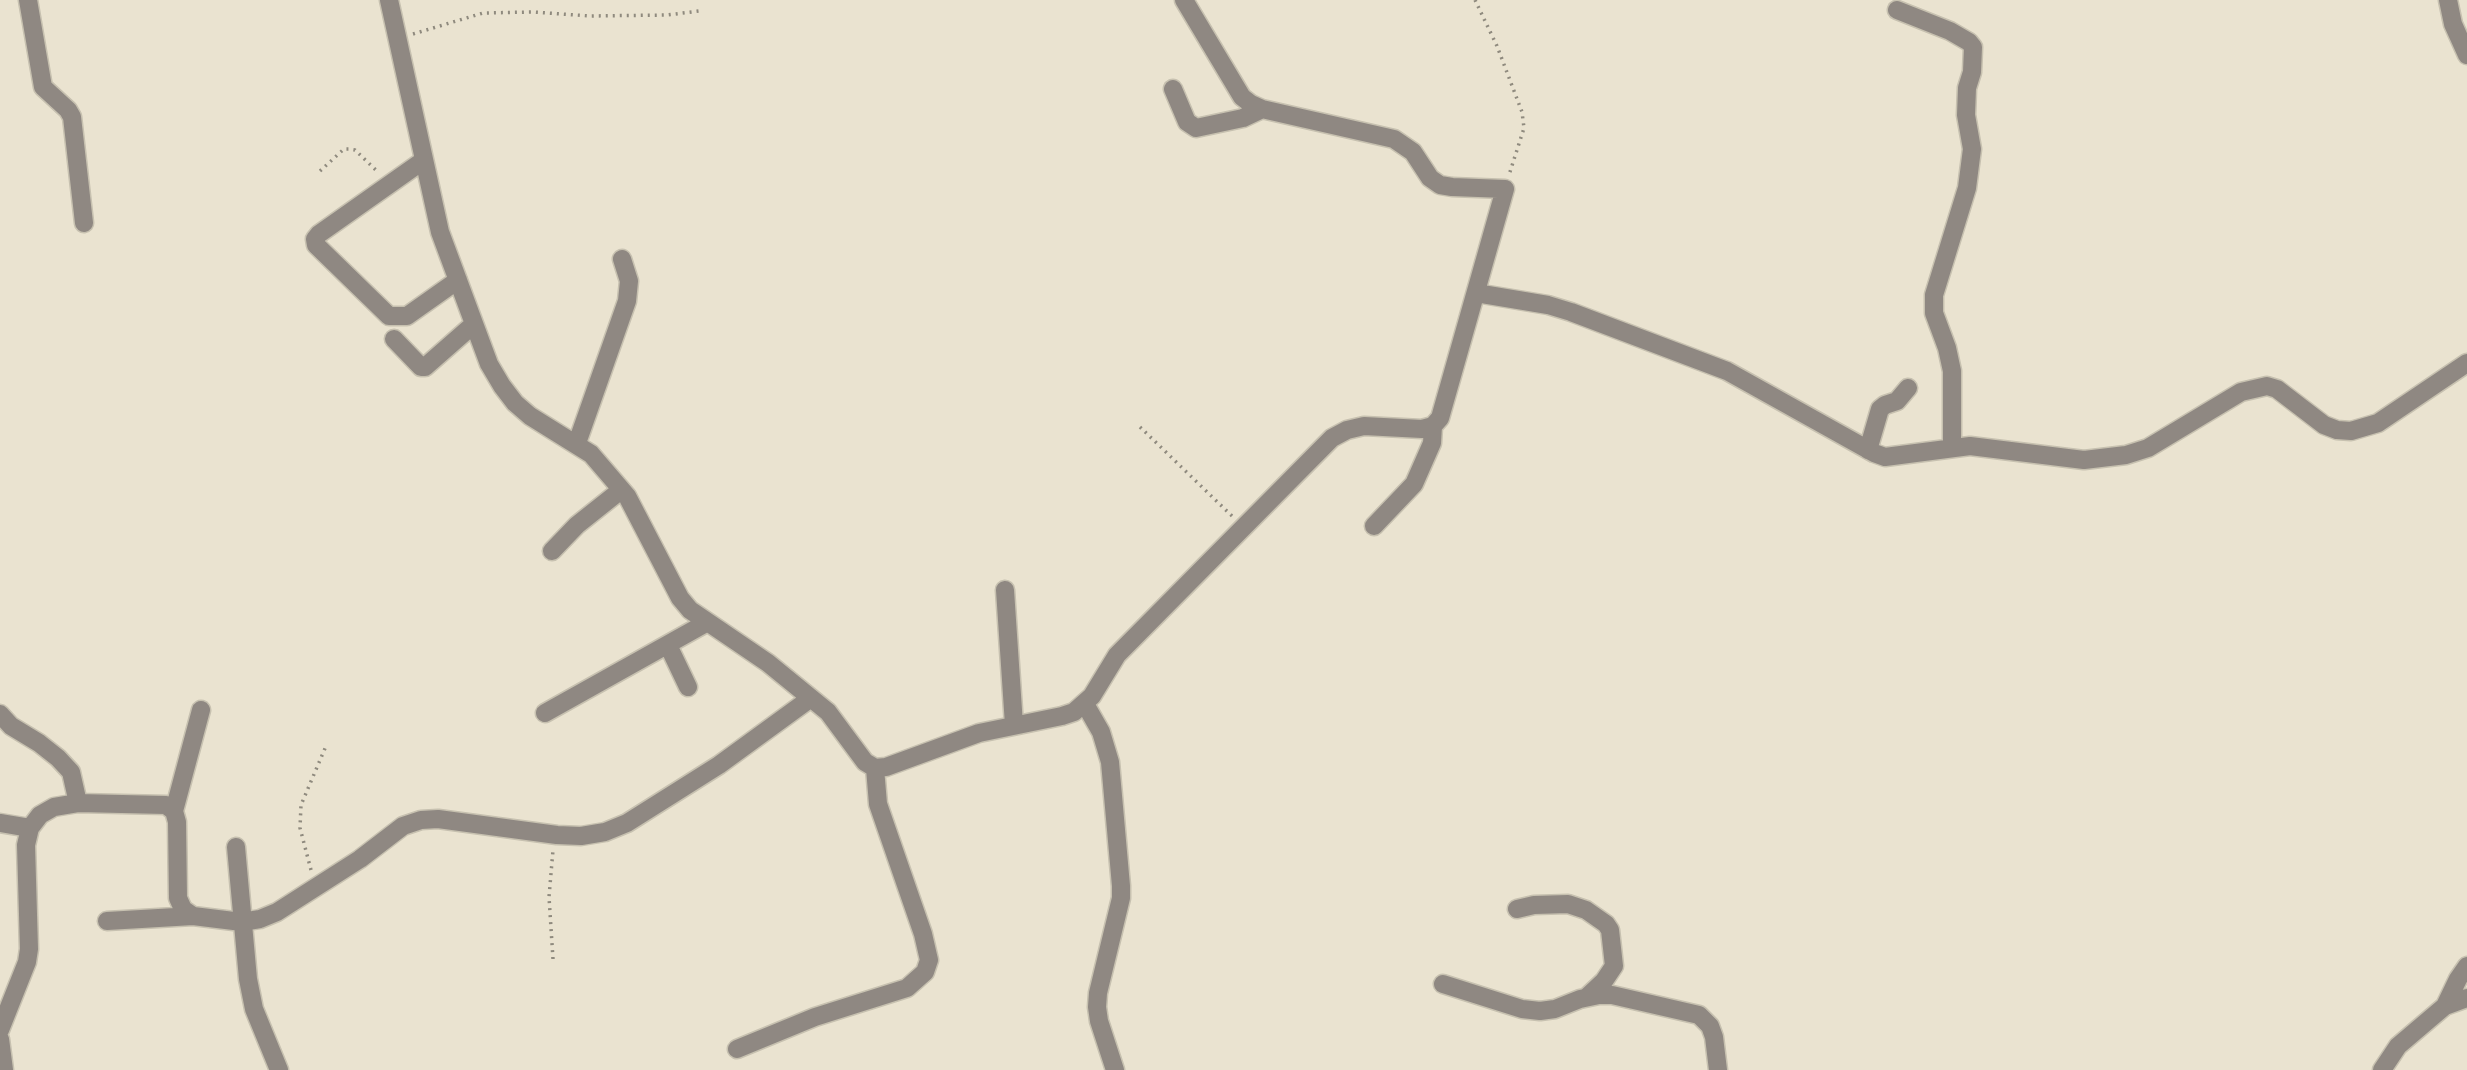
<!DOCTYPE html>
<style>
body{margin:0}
canvas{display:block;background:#eae3d0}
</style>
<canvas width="2467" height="1070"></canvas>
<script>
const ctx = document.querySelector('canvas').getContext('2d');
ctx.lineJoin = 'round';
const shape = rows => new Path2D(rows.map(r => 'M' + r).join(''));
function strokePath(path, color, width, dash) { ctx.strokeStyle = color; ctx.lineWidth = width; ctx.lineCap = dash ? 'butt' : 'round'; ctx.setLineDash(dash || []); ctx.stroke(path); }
const minor = shape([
 [28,0,43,87,68,110,72,117,84,223],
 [389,0,440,232,489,364,502,386,515,403,530,416,591,454,627,496,680,598,690,610,768,663,828,712,865,762,875,768,886,767,979,733,1062,716,1074,712,1092,696,1117,655,1332,438,1347,430,1364,426,1422,429,1433,426,1440,418,1505,189,1452,187,1440,185,1430,178,1413,152,1394,139,1262,109,1251,104,1242,97,1184,0],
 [2448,0,2453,24,2467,55],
 [1897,10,1950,31,1969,42,1973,47,1972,72,1967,88,1966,115,1972,149,1967,188,1934,295,1934,313,1947,348,1952,371,1952,447],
 [1173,89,1187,122,1196,128,1243,118,1262,109],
 [424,160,319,234,315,239,316,245,389,316,407,316,458,280],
 [1476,293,1548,305,1571,312,1727,371,1874,453,1885,457,1970,446,2084,460,2126,455,2148,448,2241,392,2267,386,2277,389,2324,425,2337,430,2351,431,2378,423,2467,363],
 [394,339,421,367,425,367,474,324],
 [577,443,627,301,629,281,622,259],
 [1868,450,1880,409,1885,405,1897,401,1908,388],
 [1374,526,1414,484,1432,443,1433,426],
 [552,551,577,525,621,490],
 [1005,590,1014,725],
 [668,645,688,687],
 [1085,704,1101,732,1110,762,1121,886,1121,898,1098,993,1097,1007,1099,1021,1115,1070],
 [545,713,706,623],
 [0,714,11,726,39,743,58,758,71,772,78,803],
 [174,811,201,710],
 [0,823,30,828],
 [236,847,248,979,254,1009,279,1070],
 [1517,909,1534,905,1568,904,1586,910,1606,924,1610,930,1614,966,1604,981,1588,996],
 [107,921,193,916],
 [1443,984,1522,1009,1540,1011,1555,1009,1580,999,1599,995,1612,995,1699,1015,1710,1026,1714,1037,1718,1070],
 [2445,1006,2458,979,2467,966],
 [0,1030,27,962,29,949,26,845,30,828,40,815,54,807,78,803,166,805,174,811,177,822,178,898,183,909,193,916,242,922,260,919,277,912,360,859,403,826,421,820,438,819,557,835,581,836,605,832,627,823,719,765,811,698],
 [0,1039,4,1070],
 [737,1049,815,1017,907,988,925,972,929,960,923,934,878,804,875,768],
 [2382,1070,2398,1046,2445,1006,2467,998]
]);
strokePath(minor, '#c7c1b0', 21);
strokePath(shape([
 [1475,0,1497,46,1522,112,1524,128,1509,175],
 [413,34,483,13,534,12,590,16,667,15,699,11],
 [320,171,344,149,349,149,355,150,379,173],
 [1140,427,1232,516],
 [311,870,300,828,301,805,326,746],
 [553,959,549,897,553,850]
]), '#8f8a7e', 3.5, [2, 5]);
strokePath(minor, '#8f8882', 18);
</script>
